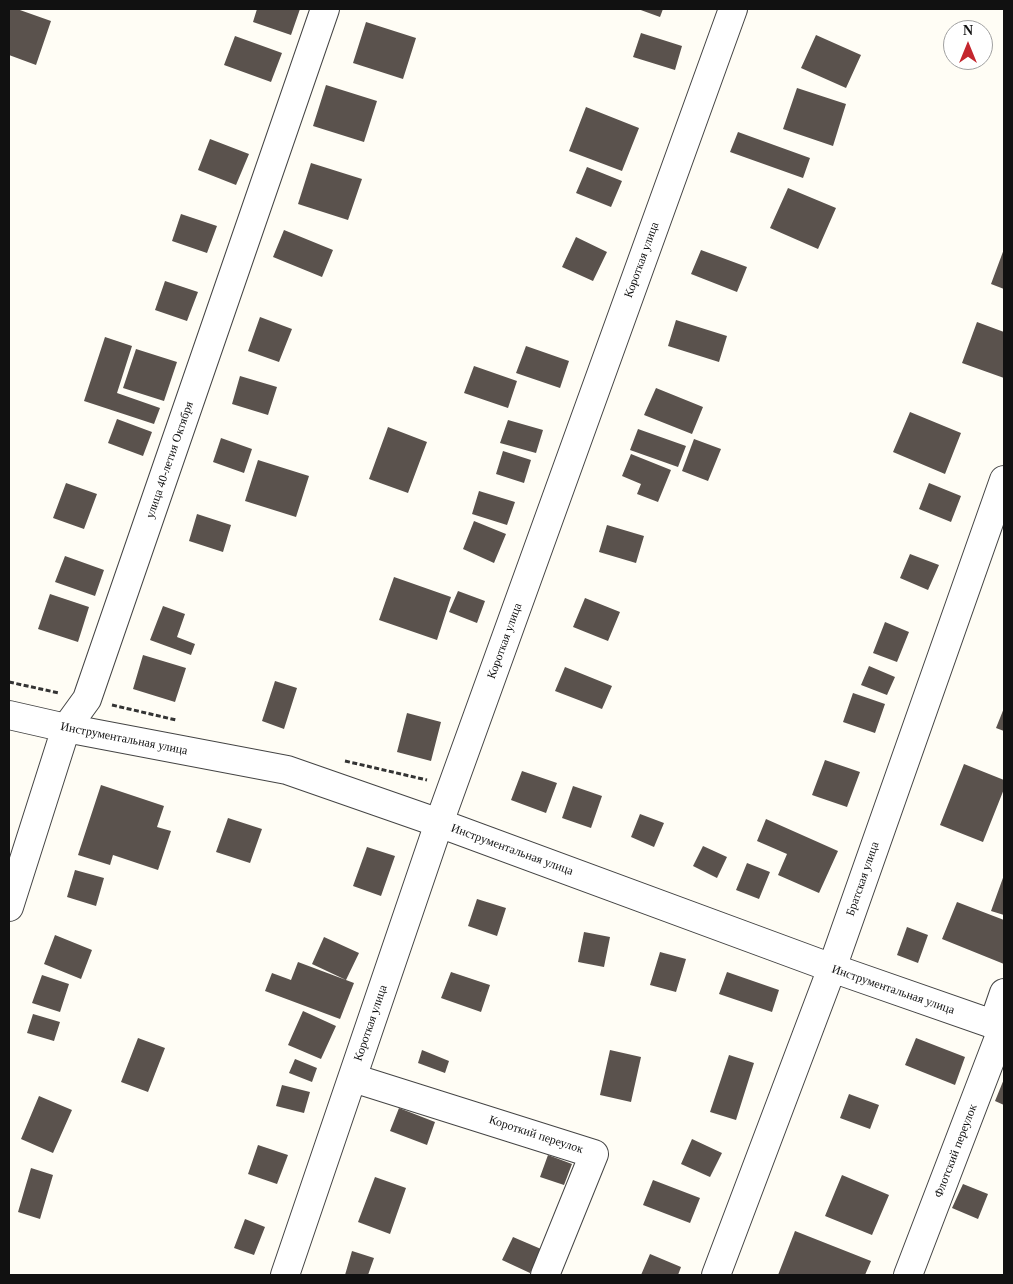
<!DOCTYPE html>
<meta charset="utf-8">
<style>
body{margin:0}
#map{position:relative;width:1013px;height:1284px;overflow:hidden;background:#fffdf5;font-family:Georgia,serif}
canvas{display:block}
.frame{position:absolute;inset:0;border:10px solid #111;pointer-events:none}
.north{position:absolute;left:943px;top:20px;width:50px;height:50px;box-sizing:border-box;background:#fff;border:1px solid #a0a0a0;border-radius:50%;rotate:0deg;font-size:14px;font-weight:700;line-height:20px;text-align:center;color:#111}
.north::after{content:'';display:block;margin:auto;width:18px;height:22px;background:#c4262e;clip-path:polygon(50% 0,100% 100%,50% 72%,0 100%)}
</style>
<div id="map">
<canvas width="1013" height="1284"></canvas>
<div class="frame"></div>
<div class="north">N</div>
</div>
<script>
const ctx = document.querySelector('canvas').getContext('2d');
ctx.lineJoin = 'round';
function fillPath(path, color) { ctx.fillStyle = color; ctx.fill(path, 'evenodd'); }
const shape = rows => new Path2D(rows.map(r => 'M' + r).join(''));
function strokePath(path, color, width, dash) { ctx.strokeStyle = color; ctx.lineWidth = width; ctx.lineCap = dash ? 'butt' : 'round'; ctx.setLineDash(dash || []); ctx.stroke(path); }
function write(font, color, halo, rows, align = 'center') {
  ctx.font = font + ' Georgia,serif'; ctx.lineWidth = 5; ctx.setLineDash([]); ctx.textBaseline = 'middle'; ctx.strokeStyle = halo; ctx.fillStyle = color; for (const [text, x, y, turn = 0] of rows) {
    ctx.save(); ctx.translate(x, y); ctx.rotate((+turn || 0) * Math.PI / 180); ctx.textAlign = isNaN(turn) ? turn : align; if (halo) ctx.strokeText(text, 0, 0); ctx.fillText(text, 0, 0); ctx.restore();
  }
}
fillPath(shape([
 [9,9,17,9,51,21,36,65,9,55],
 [257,9,300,9,291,35,253,22],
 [638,9,663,9,660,17],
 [366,22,416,38,403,79,353,63],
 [641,33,682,46,675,70,633,57],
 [816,35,861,55,846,88,801,68],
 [235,36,282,53,271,82,224,65],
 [326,85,377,101,364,142,313,126],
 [797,88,846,104,833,146,783,129],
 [586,107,639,128,622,171,569,151],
 [738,132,810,158,803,178,730,152],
 [210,139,249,154,236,185,198,170],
 [311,163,362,179,348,220,298,204],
 [587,167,622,181,611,207,576,193],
 [788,188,836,208,818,249,770,228],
 [181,214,217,226,207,253,172,241],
 [284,230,333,250,322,277,273,257],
 [576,237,607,252,593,281,562,267],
 [1004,249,1004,289,991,284],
 [701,250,747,267,737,292,691,274],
 [165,281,198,292,187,321,155,310],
 [260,317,292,329,279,362,248,351],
 [676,320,727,336,719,362,668,346],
 [977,322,1004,332,1004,378,962,363],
 [105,337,132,346,117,393,160,408,154,424,84,401],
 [526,346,569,361,560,388,516,373],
 [136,349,177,362,164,401,123,388],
 [474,366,517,381,508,408,464,393],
 [240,376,277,387,268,415,232,404],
 [656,388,703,407,692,434,644,415],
 [910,412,961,433,945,474,893,452],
 [117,419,152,432,143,456,108,443],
 [508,420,543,430,536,453,500,443],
 [388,427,427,442,408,493,369,479],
 [638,429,686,446,678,467,630,450],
 [221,438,252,449,244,473,213,462],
 [694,439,721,449,708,481,682,471],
 [503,451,531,460,524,483,496,474],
 [631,454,671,470,658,502,637,494,641,484,622,476],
 [258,460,309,476,296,517,245,501],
 [66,483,97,494,84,529,53,518],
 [929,483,961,496,951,522,919,509],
 [479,491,515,502,507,525,472,514],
 [197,514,231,525,223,552,189,541],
 [474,521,506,534,494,563,463,549],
 [607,525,644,536,636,563,599,552],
 [910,554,939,565,928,590,900,578],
 [65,556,104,570,95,596,55,582],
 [394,577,451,597,437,640,379,620],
 [458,591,485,601,477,623,449,612],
 [50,594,89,607,78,642,38,629],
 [585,598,620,612,608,641,573,627],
 [163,606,185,614,177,637,195,644,191,655,150,640],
 [885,622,909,632,897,662,873,653],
 [143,655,186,668,175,702,133,689],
 [869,666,895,677,887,695,861,685],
 [565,667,612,686,602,709,555,691],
 [275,681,297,688,284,729,262,721],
 [853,693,885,704,875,733,843,722],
 [1004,708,1004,731,996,728],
 [407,713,441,722,431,761,397,752],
 [825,760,860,772,847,807,812,795],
 [964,764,1004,780,1004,789,983,842,940,825],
 [522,771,557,783,546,813,511,800],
 [101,785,164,806,157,827,171,831,158,870,113,855,110,865,78,855],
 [573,786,602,796,591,828,562,818],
 [640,814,664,823,654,847,631,837],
 [228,818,262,829,250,863,216,852],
 [766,819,838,851,819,893,778,875,787,854,757,841],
 [703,846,727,857,717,878,693,866],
 [367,847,395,856,381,896,353,886],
 [747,863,770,872,759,899,736,890],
 [75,870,104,878,96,906,67,897],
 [1004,875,1004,915,991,911],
 [477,899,506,908,497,936,468,926],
 [957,902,1004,920,1004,964,942,939],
 [907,927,928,935,918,963,897,955],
 [584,932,610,937,604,967,578,962],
 [55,935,92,950,81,979,44,964],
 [324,937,359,953,346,980,312,964],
 [660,952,686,959,676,992,650,985],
 [298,962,354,983,340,1019,265,991,272,973,291,980],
 [451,972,490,985,481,1012,441,998],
 [727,972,779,990,772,1012,719,994],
 [42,975,69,984,60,1012,32,1003],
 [303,1011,336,1026,321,1059,288,1045],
 [33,1014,60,1022,54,1041,27,1033],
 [138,1038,165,1048,148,1092,121,1082],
 [916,1038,965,1057,955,1085,905,1065],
 [422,1050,449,1061,445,1073,418,1063],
 [610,1050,641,1057,631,1102,600,1095],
 [729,1055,754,1063,736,1120,710,1112],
 [295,1059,317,1068,312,1082,289,1073],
 [1004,1079,1004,1105,995,1101],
 [282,1085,310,1092,304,1113,276,1106],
 [849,1094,879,1105,870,1129,840,1118],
 [39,1096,72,1110,53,1153,21,1139],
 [399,1108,435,1122,427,1145,390,1131],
 [692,1139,722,1153,710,1177,681,1164],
 [258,1145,288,1155,277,1184,248,1174],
 [548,1155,572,1164,564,1185,540,1177],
 [31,1168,53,1175,40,1219,18,1212],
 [842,1175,889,1195,872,1235,825,1216],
 [375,1177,406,1188,390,1234,358,1222],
 [653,1180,700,1198,690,1223,643,1205],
 [963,1184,988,1194,978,1219,952,1208],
 [245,1219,265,1227,254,1255,234,1248],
 [795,1231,871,1261,865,1275,778,1275],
 [513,1237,541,1249,530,1273,502,1260],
 [352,1251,374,1258,368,1275,345,1275],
 [650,1254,681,1267,678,1275,641,1275]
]), '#5a524d');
const minor = shape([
 [9,715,66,728,287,770,439,823,832,968,1004,1028],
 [9,907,66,728,87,699,325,9],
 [993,1025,1004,993],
 [353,1078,594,1154,545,1275],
 [285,1275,439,823,733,9],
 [716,1275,832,968,1004,480],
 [908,1275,1003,1027]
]);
strokePath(minor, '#444', 30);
strokePath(shape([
 [9,682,59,693],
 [112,705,176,720],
 [345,761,427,780]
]), '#333', 3, [5, 2.5]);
strokePath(minor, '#fff', 28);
write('12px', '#111', '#fff', [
 ["Короткая улица",642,260,-70],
 ["улица 40-летия Октября",170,460,-71],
 ["Короткая улица",505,641,-70],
 ["Инструментальная улица",124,739,11],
 ["Инструментальная улица",512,850,20],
 ["Братская улица",863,879,-71],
 ["Инструментальная улица",893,990,19],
 ["Короткая улица",371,1023,-71],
 ["Короткий переулок",536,1135,18],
 ["Флотский переулок",956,1151,-69]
]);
</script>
